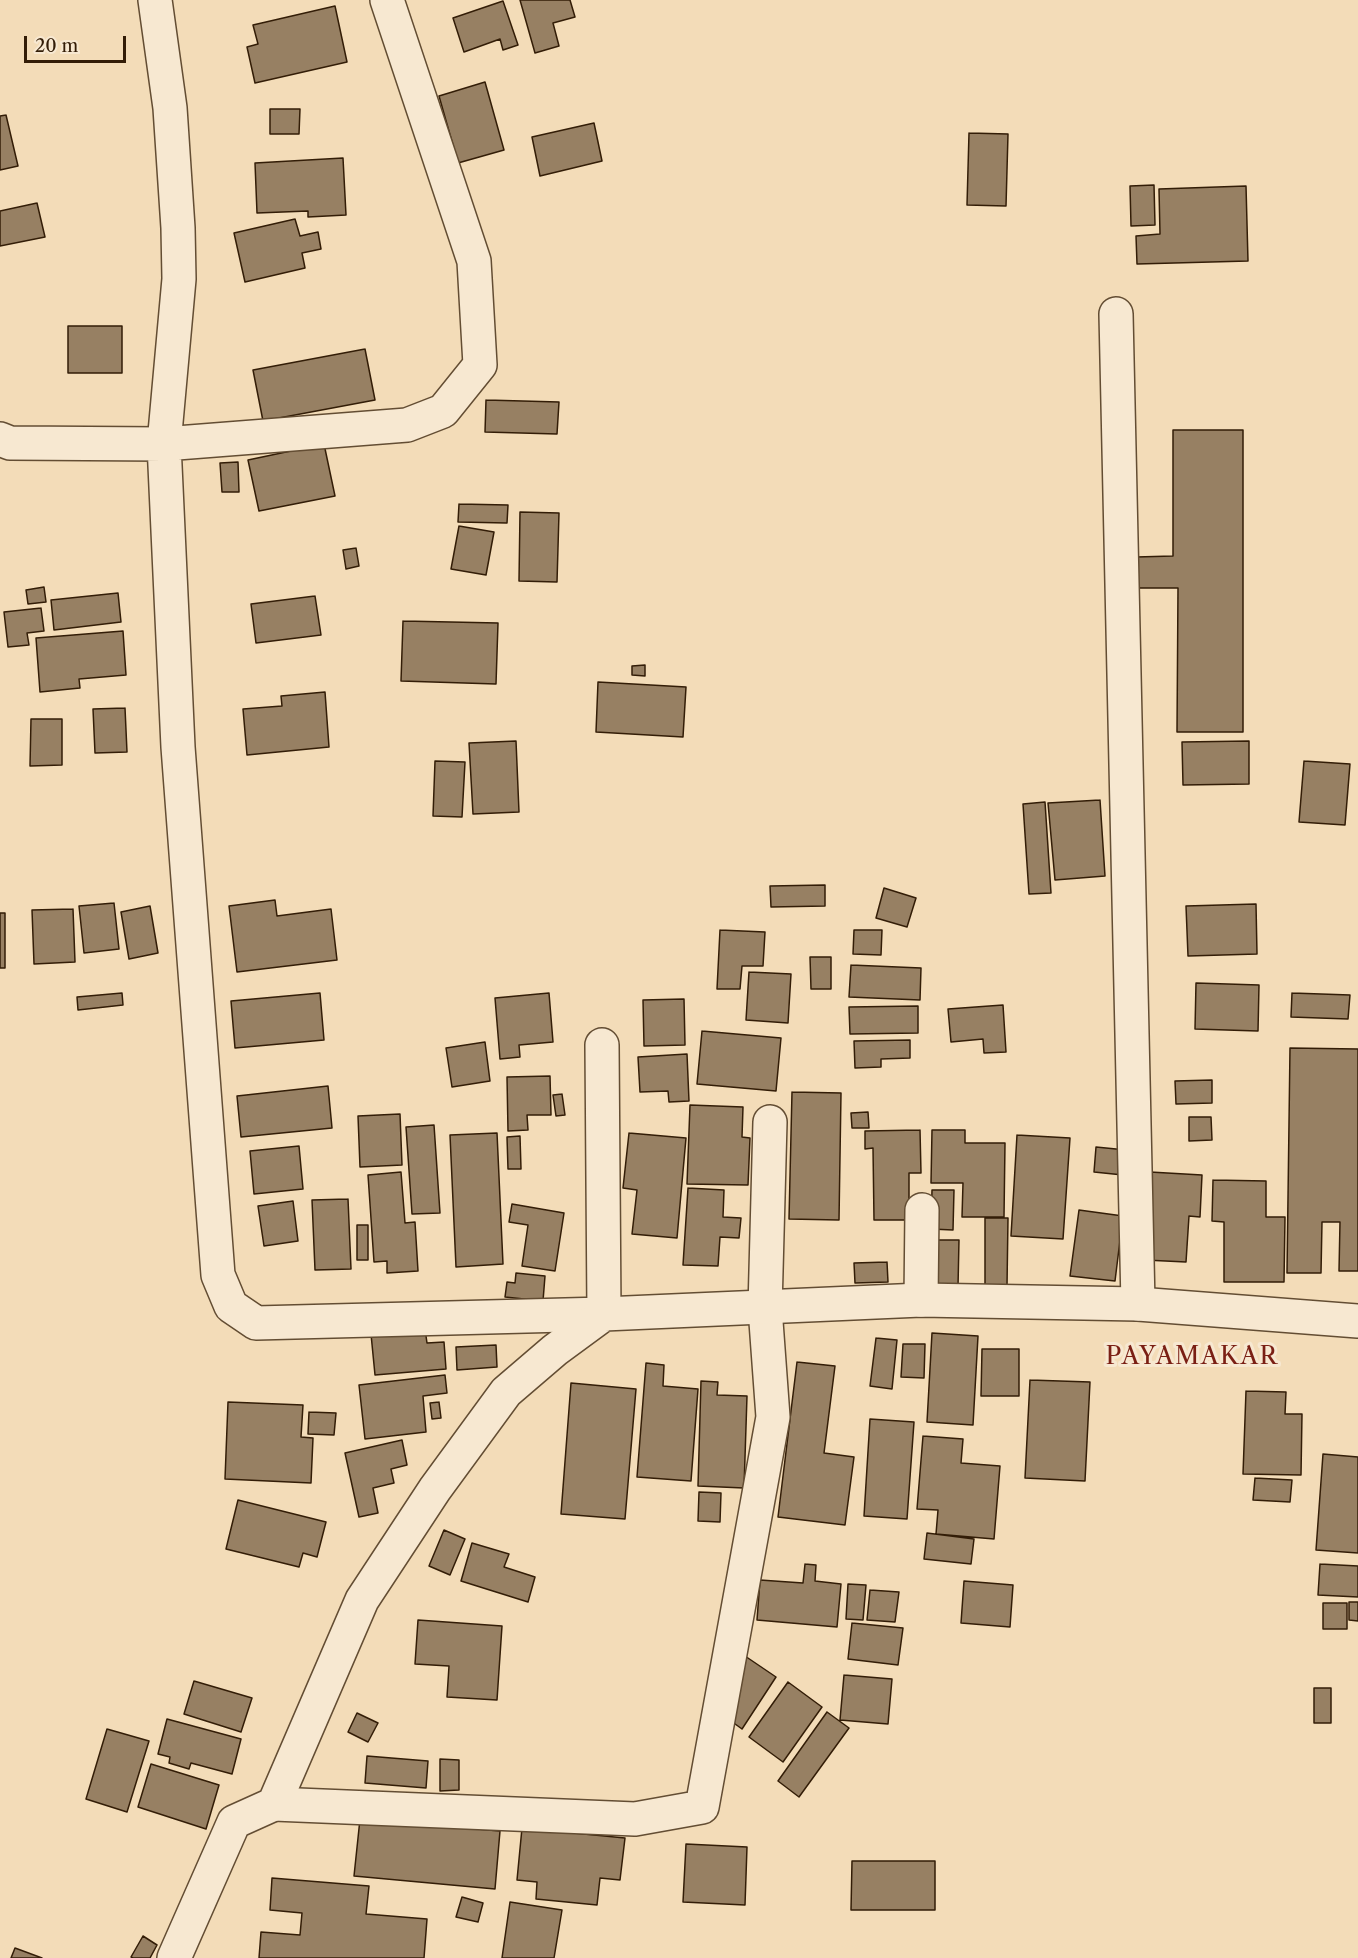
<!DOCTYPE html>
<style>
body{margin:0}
#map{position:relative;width:1358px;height:1958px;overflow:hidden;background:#f3dcb8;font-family:"Libre Caslon Text",serif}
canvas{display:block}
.scale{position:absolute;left:24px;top:36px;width:102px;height:27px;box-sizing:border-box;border:3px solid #331d07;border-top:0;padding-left:8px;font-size:18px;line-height:21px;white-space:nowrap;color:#331d07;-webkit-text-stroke:4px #f7e8d1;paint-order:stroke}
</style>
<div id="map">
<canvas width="1358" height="1958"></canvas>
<div class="scale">20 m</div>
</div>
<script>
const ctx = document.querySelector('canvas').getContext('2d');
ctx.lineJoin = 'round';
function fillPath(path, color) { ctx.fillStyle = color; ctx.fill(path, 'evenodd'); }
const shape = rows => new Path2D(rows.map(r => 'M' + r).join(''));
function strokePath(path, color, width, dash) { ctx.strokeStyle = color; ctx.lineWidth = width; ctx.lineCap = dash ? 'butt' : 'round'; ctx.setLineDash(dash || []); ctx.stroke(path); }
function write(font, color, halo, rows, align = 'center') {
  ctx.font = font + ' "Libre Caslon Text",serif'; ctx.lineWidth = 6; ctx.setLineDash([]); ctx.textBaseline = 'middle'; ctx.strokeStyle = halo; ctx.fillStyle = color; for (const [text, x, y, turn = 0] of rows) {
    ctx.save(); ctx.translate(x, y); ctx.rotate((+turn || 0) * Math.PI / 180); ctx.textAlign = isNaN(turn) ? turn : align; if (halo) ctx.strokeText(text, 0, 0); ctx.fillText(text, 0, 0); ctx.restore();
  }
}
const building = shape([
 [520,0,570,0,575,17,553,23,559,46,535,53,520,0],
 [503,1,518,45,503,50,500,39,464,52,453,18,503,1],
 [335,6,347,62,255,83,247,47,258,44,253,25,335,6],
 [485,82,504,150,458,163,439,96,485,82],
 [270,109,300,109,299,134,270,134,270,109],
 [6,115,18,166,0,170,0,116,6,115],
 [594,123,602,161,540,176,532,137,594,123],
 [969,133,1008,134,1006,206,967,205,969,133],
 [343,158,346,215,308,217,308,211,257,213,255,163,343,158],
 [1154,185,1155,225,1131,226,1130,186,1154,185],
 [1246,186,1248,261,1137,264,1136,236,1160,234,1159,189,1246,186],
 [37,203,45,237,0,246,0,211,37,203],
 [295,219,300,236,318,232,321,249,302,253,305,268,245,282,234,233,295,219],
 [68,326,122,326,122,373,68,373,68,326],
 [365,349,375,400,263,421,253,370,365,349],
 [486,400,559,402,557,434,485,432,486,400],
 [1173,430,1243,430,1243,732,1177,732,1178,588,1135,588,1136,557,1173,556,1173,430],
 [324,444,335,496,259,511,248,460,324,444],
 [238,462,239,492,222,492,220,463,238,462],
 [459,504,508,505,507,523,458,522,459,504],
 [520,512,559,513,557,582,519,581,520,512],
 [459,526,494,532,486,575,451,569,459,526],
 [356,548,359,566,346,569,343,550,356,548],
 [44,587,46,602,28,604,26,590,44,587],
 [118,593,121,622,54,630,51,600,118,593],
 [315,596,321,635,256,643,251,604,315,596],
 [41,608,44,631,27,633,29,645,8,647,4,612,41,608],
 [403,621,498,623,496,684,401,681,403,621],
 [123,631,126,675,79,679,80,688,40,692,36,638,123,631],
 [645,665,645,676,632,675,632,666,645,665],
 [598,682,686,687,683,737,596,732,598,682],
 [325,692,329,747,247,755,243,709,282,706,281,696,325,692],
 [125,708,127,752,95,753,93,709,125,708],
 [31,719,62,719,62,765,30,766,31,719],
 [516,741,519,812,473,814,469,743,516,741],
 [1249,741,1249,784,1183,785,1182,742,1249,741],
 [435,761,465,762,462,817,433,816,435,761],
 [1304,761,1350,764,1345,825,1299,822,1304,761],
 [1100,800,1105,876,1055,880,1048,803,1100,800],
 [1045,802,1051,893,1029,894,1023,804,1045,802],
 [825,885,825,906,771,907,770,886,825,885],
 [884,888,916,898,907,927,876,918,884,888],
 [275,900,277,916,331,909,337,960,237,972,229,906,275,900],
 [114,903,119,949,84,953,79,906,114,903],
 [1256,904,1257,954,1188,956,1186,906,1256,904],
 [150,906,158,953,129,959,121,912,150,906],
 [73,909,75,962,34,964,32,910,73,909],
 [0,913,5,913,5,968,0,968,0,913],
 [720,930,765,932,763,966,742,966,740,989,717,989,720,930],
 [854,930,882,930,881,955,853,954,854,930],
 [810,957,831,957,831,989,811,989,810,957],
 [851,965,921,968,920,1000,849,997,851,965],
 [749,972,791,974,788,1023,746,1020,749,972],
 [1196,983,1259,985,1258,1031,1195,1029,1196,983],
 [122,993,123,1005,78,1010,77,997,122,993],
 [320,993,324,1040,235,1048,231,1001,320,993],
 [549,993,553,1042,519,1045,520,1057,500,1059,495,998,549,993],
 [1292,993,1350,995,1348,1019,1291,1017,1292,993],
 [684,999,685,1045,644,1046,643,1000,684,999],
 [1003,1005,1006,1052,984,1053,983,1039,951,1042,948,1009,1003,1005],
 [918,1006,918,1033,850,1034,849,1007,918,1006],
 [702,1031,781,1038,776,1091,697,1084,702,1031],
 [910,1040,910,1058,881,1059,881,1067,855,1068,854,1041,910,1040],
 [485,1042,490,1081,452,1087,446,1048,485,1042],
 [1290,1048,1358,1049,1358,1271,1339,1271,1340,1222,1322,1222,1321,1273,1287,1273,1290,1048],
 [687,1054,689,1101,669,1102,668,1091,640,1092,638,1057,687,1054],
 [550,1076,551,1115,527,1115,528,1130,508,1131,507,1077,550,1076],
 [1212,1080,1212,1103,1176,1104,1175,1081,1212,1080],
 [328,1086,332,1128,241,1137,237,1096,328,1086],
 [792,1092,841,1093,839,1220,789,1219,792,1092],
 [562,1094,565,1115,556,1116,553,1095,562,1094],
 [690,1105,743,1107,742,1137,750,1138,748,1185,687,1184,690,1105],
 [868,1112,869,1128,852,1128,851,1113,868,1112],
 [400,1114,402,1165,360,1167,358,1116,400,1114],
 [1189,1117,1211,1117,1212,1140,1189,1141,1189,1117],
 [434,1125,440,1213,412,1214,406,1127,434,1125],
 [920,1130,921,1173,909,1173,909,1220,874,1220,873,1148,865,1149,865,1131,920,1130],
 [932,1130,965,1130,965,1143,1005,1143,1004,1217,962,1217,963,1183,931,1183,932,1130],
 [497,1133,503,1264,456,1267,450,1135,497,1133],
 [629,1133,686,1138,677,1238,632,1234,637,1190,623,1188,629,1133],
 [1017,1135,1070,1138,1063,1239,1011,1236,1017,1135],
 [520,1136,521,1169,508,1169,507,1137,520,1136],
 [299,1146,303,1189,254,1194,250,1151,299,1146],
 [1096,1147,1126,1150,1123,1175,1094,1172,1096,1147],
 [401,1172,405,1223,415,1222,418,1271,387,1273,387,1261,374,1262,368,1175,401,1172],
 [1150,1172,1202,1175,1200,1217,1189,1216,1186,1262,1145,1260,1150,1172],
 [1213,1180,1266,1181,1266,1217,1285,1217,1284,1282,1224,1282,1224,1222,1212,1221,1213,1180],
 [688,1188,724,1190,723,1217,741,1218,739,1238,720,1237,718,1266,683,1265,688,1188],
 [932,1190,954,1190,953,1230,931,1229,932,1190],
 [348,1199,351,1269,315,1270,312,1200,348,1199],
 [293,1201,298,1241,264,1246,258,1206,293,1201],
 [512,1204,564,1213,555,1271,522,1266,528,1225,509,1222,512,1204],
 [1079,1210,1123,1216,1115,1281,1070,1276,1079,1210],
 [985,1218,1008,1218,1007,1286,985,1286,985,1218],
 [357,1225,368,1225,368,1260,357,1260,357,1225],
 [933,1240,959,1240,958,1287,932,1286,933,1240],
 [887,1262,888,1282,855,1283,854,1263,887,1262],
 [516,1273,545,1276,543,1301,505,1297,507,1282,515,1283,516,1273],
 [425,1329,427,1343,444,1342,446,1369,375,1375,371,1334,425,1329],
 [932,1333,978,1336,973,1425,927,1422,932,1333],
 [876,1338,897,1340,892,1389,870,1386,876,1338],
 [903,1344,925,1344,924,1378,901,1377,903,1344],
 [496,1345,497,1367,457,1370,456,1347,496,1345],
 [982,1349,1019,1349,1019,1396,981,1396,982,1349],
 [797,1362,835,1366,824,1453,854,1457,845,1525,778,1517,797,1362],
 [646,1363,664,1365,663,1386,698,1389,691,1481,637,1477,646,1363],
 [445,1375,447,1393,423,1396,426,1432,365,1439,359,1385,445,1375],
 [1030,1380,1090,1382,1085,1481,1025,1478,1030,1380],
 [701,1381,718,1382,717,1395,747,1396,744,1488,698,1486,701,1381],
 [571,1383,636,1389,625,1519,561,1514,571,1383],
 [1246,1391,1286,1392,1285,1414,1302,1414,1301,1475,1243,1474,1246,1391],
 [228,1402,303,1405,301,1437,313,1438,311,1483,225,1479,228,1402],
 [439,1402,441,1418,432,1419,430,1403,439,1402],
 [309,1412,336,1413,334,1435,308,1434,309,1412],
 [870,1419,914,1422,907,1519,864,1516,870,1419],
 [923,1436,963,1439,961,1463,1000,1466,994,1539,936,1534,938,1510,917,1509,923,1436],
 [402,1440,407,1465,391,1469,394,1483,373,1488,378,1513,359,1517,345,1453,402,1440],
 [1323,1454,1358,1457,1358,1553,1316,1550,1323,1454],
 [1255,1478,1292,1480,1290,1502,1253,1500,1255,1478],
 [699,1492,721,1493,720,1522,698,1521,699,1492],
 [238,1500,326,1522,317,1557,303,1553,299,1567,226,1549,238,1500],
 [444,1530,465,1539,450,1575,429,1566,444,1530],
 [927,1533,974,1539,971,1564,924,1559,927,1533],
 [472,1543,509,1554,504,1567,535,1577,528,1602,461,1581,472,1543],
 [805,1564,816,1565,815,1581,841,1584,837,1627,757,1620,760,1580,803,1583,805,1564],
 [1320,1564,1358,1566,1358,1597,1318,1595,1320,1564],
 [964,1581,1013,1585,1010,1627,961,1623,964,1581],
 [848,1584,866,1585,863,1620,846,1619,848,1584],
 [870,1590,899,1592,895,1622,867,1620,870,1590],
 [1349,1602,1358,1602,1358,1621,1349,1620,1349,1602],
 [1323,1603,1347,1603,1347,1629,1323,1629,1323,1603],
 [418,1620,502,1626,497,1700,447,1697,449,1666,415,1664,418,1620],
 [852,1623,903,1628,898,1665,848,1659,852,1623],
 [745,1656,776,1677,742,1729,731,1721,745,1656],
 [844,1675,892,1679,888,1724,840,1720,844,1675],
 [194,1681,252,1698,241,1732,184,1714,194,1681],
 [788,1682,822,1707,783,1762,749,1737,788,1682],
 [1314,1688,1331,1688,1331,1723,1314,1723,1314,1688],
 [827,1712,849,1728,799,1797,778,1781,827,1712],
 [357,1713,378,1723,368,1742,348,1732,357,1713],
 [167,1719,241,1739,232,1774,191,1763,189,1769,169,1763,170,1757,158,1754,167,1719],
 [107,1729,149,1741,127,1812,86,1799,107,1729],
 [367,1756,428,1761,426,1788,365,1783,367,1756],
 [440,1759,459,1760,459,1790,440,1791,440,1759],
 [151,1764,219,1785,206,1829,138,1807,151,1764],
 [360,1819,500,1831,495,1889,354,1876,360,1819],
 [522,1828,625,1838,620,1880,600,1878,597,1905,536,1899,537,1882,517,1880,522,1828],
 [686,1844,747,1847,745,1905,683,1902,686,1844],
 [852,1861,935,1861,935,1910,851,1910,852,1861],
 [272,1878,369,1886,366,1914,427,1919,424,1958,259,1958,261,1932,300,1935,302,1913,270,1910,272,1878],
 [462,1897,483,1903,478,1922,456,1917,462,1897],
 [510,1902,562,1910,554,1958,502,1958,510,1902],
 [143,1936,157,1945,150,1958,133,1958,131,1957,143,1936],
 [15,1948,42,1958,11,1958,15,1948]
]);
fillPath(building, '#978063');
strokePath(building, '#331d07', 1.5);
const minor = shape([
 [155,0,170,108,178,228,179,279,164,444,178,747,218,1275,231,1306,256,1323,604,1314,602,1045],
 [1116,314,1138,1304],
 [0,439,10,443,164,444,407,425,443,411,480,365,474,261,387,0],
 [921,1300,922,1210],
 [274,1804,635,1819,702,1807,773,1417,765,1308,770,1122]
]);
const tertiary = shape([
 [174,1958,234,1822,274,1804,362,1600,435,1489,506,1392,555,1350,604,1314,921,1300,1138,1304,1358,1321]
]);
strokePath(minor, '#634d33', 36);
strokePath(tertiary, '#634d33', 36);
strokePath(minor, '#f7e8d1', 33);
strokePath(tertiary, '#f7e8d1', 33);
ctx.letterSpacing = '1.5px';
write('24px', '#7a1f14', '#f7e8d1', [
 ["PAYAMAKAR",1192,1357]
]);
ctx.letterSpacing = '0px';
</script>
